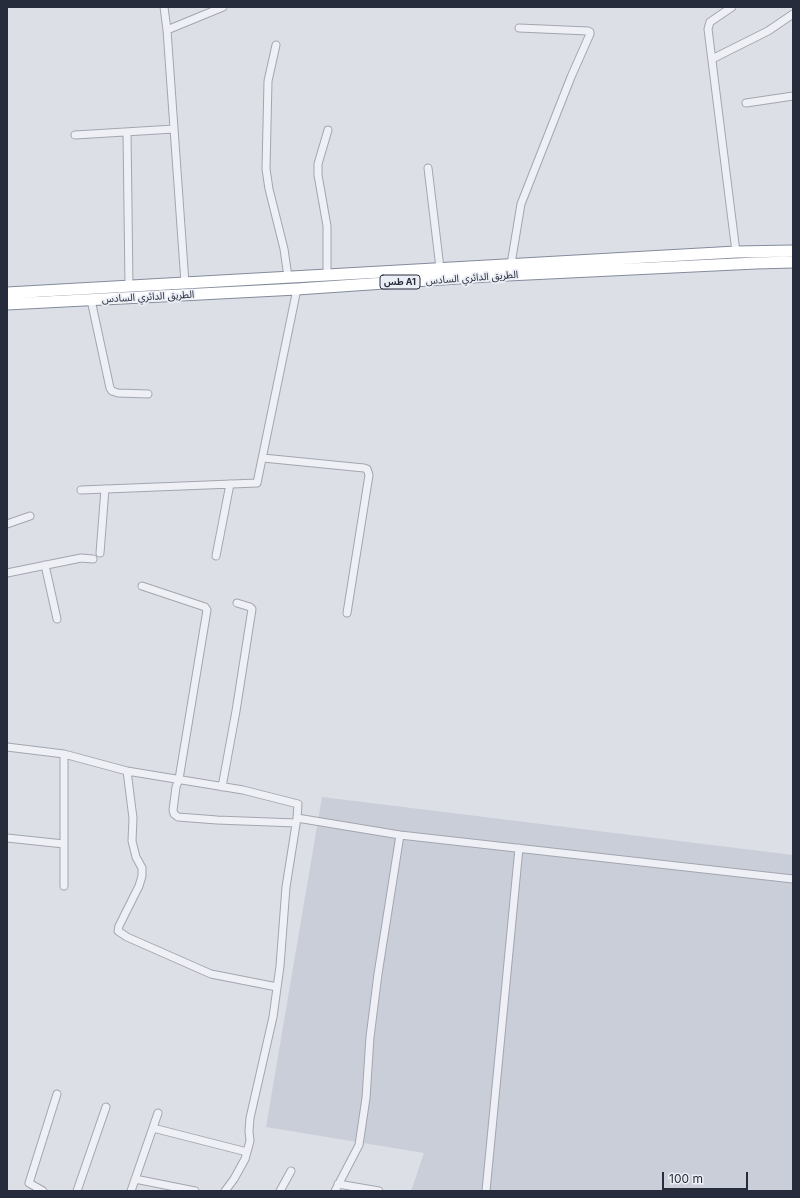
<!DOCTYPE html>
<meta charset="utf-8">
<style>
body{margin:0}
#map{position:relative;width:800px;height:1198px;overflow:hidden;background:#dcdfe6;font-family:Inter,sans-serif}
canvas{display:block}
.frame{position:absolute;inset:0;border:8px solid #262c3c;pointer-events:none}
.scale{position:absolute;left:662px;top:1172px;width:86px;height:18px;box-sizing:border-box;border:2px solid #262c3c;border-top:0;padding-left:5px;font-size:12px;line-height:14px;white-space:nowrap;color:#262c3c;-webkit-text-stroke:3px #ebeef4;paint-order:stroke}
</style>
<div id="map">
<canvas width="800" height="1198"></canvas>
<div class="frame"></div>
<div class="scale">100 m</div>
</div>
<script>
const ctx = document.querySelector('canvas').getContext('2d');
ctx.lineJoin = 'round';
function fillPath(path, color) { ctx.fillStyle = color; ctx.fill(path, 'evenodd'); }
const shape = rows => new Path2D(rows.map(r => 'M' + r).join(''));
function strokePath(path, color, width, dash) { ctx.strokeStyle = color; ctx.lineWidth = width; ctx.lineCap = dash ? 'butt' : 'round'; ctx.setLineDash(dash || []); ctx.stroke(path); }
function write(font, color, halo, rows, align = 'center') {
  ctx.font = font + ' Inter,"Noto Sans Arabic",sans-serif'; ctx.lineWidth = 3.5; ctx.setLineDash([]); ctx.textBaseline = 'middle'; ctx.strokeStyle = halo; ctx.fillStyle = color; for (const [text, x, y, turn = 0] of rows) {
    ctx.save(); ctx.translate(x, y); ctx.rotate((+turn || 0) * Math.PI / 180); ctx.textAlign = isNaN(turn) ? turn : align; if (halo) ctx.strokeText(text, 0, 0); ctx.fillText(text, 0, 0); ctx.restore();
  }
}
fillPath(shape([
 [322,797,793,855,793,1191,411,1191,424,1153,266,1127]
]), '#caced8');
const minor = shape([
 [164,7,167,30],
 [732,7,710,22,708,29,736,252],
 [276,45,268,81,266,169,269,189,284,249,288,277],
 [712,59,768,31,793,14],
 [746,103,793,96],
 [127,132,129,286],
 [75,135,174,129],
 [428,168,440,268],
 [511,264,521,204,571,77,590,34,590,32,588,31,519,28],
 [327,275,327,226,318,175,318,164,328,130],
 [185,283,167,30,223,7],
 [91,300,110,388,112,391,118,393,148,394],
 [263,458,364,468,367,469,369,475,347,613],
 [81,490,257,483,297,289],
 [7,524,30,516],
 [100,553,105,489],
 [216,556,230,484],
 [45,565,57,619],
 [7,573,81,558,93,559],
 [142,586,205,607,207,610,179,779,176,787,173,810,174,814,178,817,217,820,296,823],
 [7,747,64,754,127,771,243,790,298,804,297,818,286,887,280,966,273,1017,250,1118,249,1131,250,1141,245,1159,234,1179,225,1191],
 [127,771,133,818,132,841,136,857,142,868,142,876,139,886,119,926,118,931,127,937,211,974,277,987],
 [222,787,236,711,252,609,250,607,237,603],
 [297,818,400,835,793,879],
 [7,838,64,844],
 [64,886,64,754],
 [153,1128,247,1152],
 [135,1179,195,1191],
 [338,1184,379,1191],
 [43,1191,29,1183,57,1094],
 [77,1191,106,1107],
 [131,1191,158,1113],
 [280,1191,291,1171],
 [335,1191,359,1145,366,1098,370,1037,378,974,400,835],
 [486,1191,519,848]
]);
const trunk = shape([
 [7,293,736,252,793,251],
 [7,304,297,289,487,276,756,263,793,262]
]);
strokePath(minor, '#a2a6b0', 9);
strokePath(trunk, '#848b9c', 13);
strokePath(minor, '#eff0f5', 7);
strokePath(trunk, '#fff', 11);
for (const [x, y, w] of [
 [400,282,40]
]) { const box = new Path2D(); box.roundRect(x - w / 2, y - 7, w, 14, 3); ctx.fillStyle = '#ebeef4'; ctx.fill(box); strokePath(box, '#262c3c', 1); }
write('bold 9px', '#262c3c', null, [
 ["طس A1",400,282]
]);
write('10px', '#262c3c', '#ebeef4', [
 ["الطريق الدائري السادس",472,278,-4],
 ["الطريق الدائري السادس",148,297,-3]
]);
</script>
